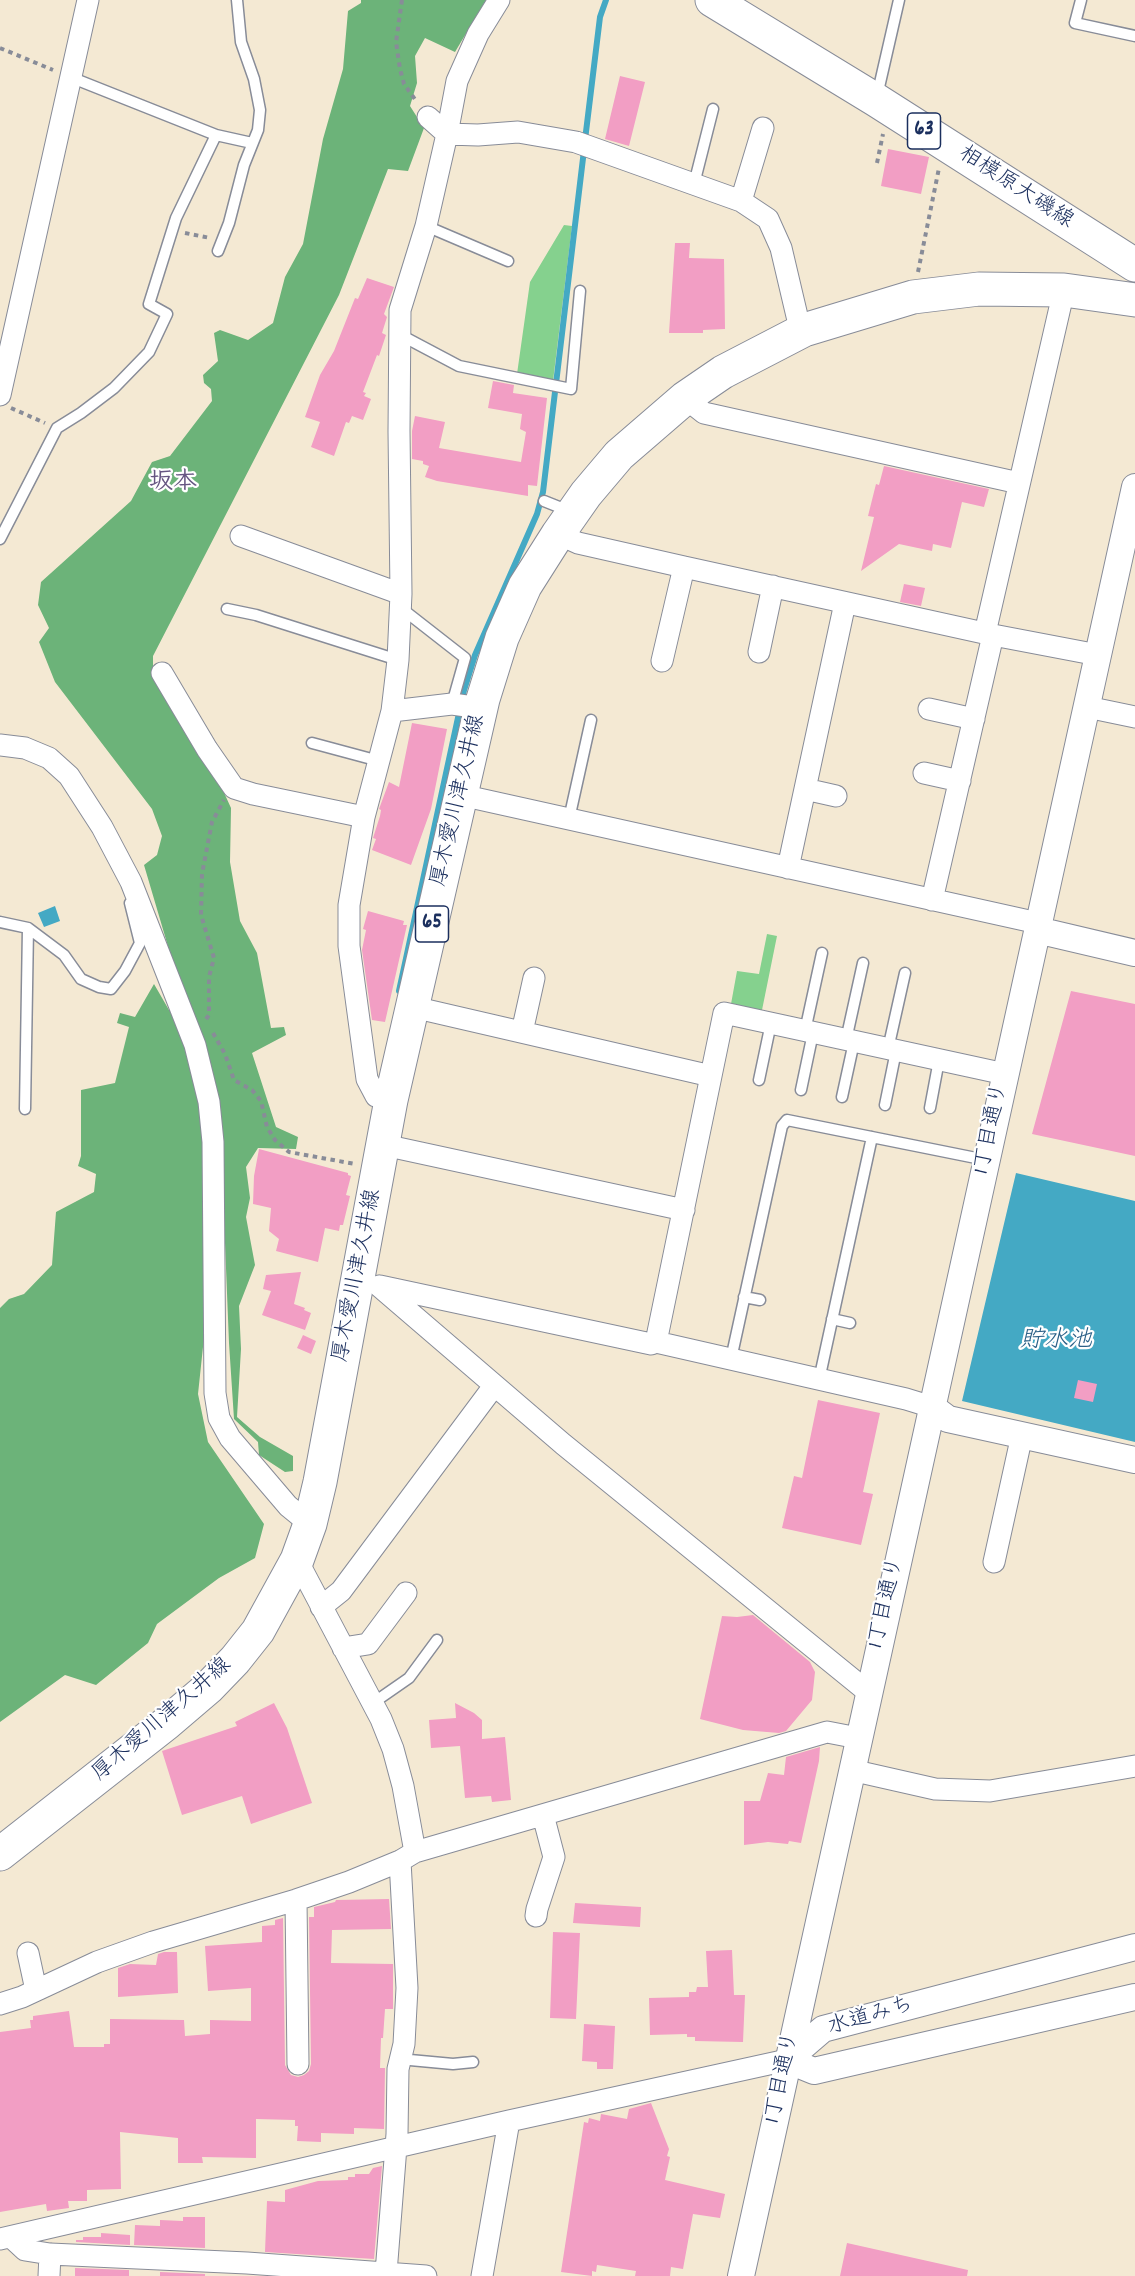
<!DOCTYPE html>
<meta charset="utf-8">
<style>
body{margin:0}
canvas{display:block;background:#f4e9d3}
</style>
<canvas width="1135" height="2276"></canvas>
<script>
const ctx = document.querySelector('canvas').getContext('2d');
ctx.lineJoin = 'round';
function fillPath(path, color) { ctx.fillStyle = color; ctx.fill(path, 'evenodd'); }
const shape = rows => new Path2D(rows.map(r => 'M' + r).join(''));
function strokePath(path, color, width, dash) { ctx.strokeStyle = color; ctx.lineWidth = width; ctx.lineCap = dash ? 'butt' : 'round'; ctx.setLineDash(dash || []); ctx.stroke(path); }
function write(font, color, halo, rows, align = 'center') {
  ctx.font = font + ' Dekko,"Klee One",sans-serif'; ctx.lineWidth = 4.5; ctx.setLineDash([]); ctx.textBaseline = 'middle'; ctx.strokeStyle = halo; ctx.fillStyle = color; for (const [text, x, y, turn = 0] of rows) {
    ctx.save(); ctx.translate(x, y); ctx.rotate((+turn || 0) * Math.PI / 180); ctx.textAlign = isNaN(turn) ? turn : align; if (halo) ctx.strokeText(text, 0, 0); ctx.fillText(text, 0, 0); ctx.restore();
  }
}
fillPath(shape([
 [564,225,572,226,553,381,517,374,530,282],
 [767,934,777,936,761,1015,731,1004,737,971,759,974]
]), '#85d18e');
fillPath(shape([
 [361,0,486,0,455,52,425,38,415,56,417,83,410,106,424,128,408,171,388,169,339,295,153,656,153,668,216,775,231,808,230,862,240,921,257,953,271,1028,284,1027,286,1035,252,1053,276,1127,298,1137,296,1149,258,1148,246,1167,250,1198,246,1217,255,1265,239,1306,241,1349,237,1417,260,1437,293,1456,293,1471,285,1472,259,1455,258,1442,234,1419,229,1343,222,1168,198,1394,208,1442,264,1524,255,1558,219,1578,157,1624,148,1643,96,1685,65,1675,0,1722,0,1308,9,1299,24,1294,52,1265,56,1212,94,1192,96,1174,78,1166,81,1156,81,1090,115,1083,129,1027,117,1023,120,1013,135,1017,154,984,169,1010,185,1004,144,865,157,855,162,836,152,809,55,682,39,642,49,628,38,605,41,582,131,501,152,462,170,456,212,401,211,389,204,383,203,375,218,361,214,333,220,330,248,340,273,323,285,277,303,244,323,139,343,69,348,11,361,3]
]), '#6cb379');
fillPath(shape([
 [55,906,60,921,44,927,38,913],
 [1016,1173,1135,1201,1135,1442,962,1401]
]), '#44a9c4');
strokePath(shape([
 [585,140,600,17,606,0],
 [399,991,464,690,475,655,537,514,543,492,584,150]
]), '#44a9c4', 6);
fillPath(shape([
 [620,76,645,82,629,146,605,139],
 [888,149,929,157,921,194,881,186],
 [675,243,690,243,689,258,724,259,725,329,703,330,703,333,669,333],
 [367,278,394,287,384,314,387,317,382,333,386,335,379,356,377,355,363,392,366,393,364,396,371,399,363,420,352,416,349,423,346,422,334,456,311,447,320,422,305,417,320,375,334,351,355,298,358,299],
 [493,381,514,385,513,393,547,398,537,486,528,485,528,496,437,481,425,477,429,466,423,464,423,461,412,459,412,431,415,416,445,422,439,448,521,462,526,432,520,429,522,414,488,408],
 [884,466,989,489,984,507,962,502,951,548,933,544,932,551,899,544,861,571,874,517,868,516,876,484,879,485],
 [904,584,925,588,921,606,900,602],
 [412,723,447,729,431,809,411,865,372,850,376,839,373,838,380,816,381,810,379,809,389,782,399,787],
 [368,911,404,921,403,925,407,925,385,1022,372,1020,362,950,366,930,363,929],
 [1071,991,1135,1004,1135,1156,1032,1134],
 [259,1149,348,1173,348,1175,351,1176,346,1195,350,1196,343,1225,340,1225,339,1231,325,1228,318,1262,276,1251,279,1239,269,1231,271,1208,253,1204,254,1176],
 [301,1272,294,1304,305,1308,304,1310,311,1313,305,1330,262,1315,271,1291,263,1289,266,1275],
 [303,1335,316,1341,311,1354,297,1348],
 [1078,1380,1097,1384,1093,1402,1074,1398],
 [818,1400,880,1413,863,1492,873,1494,861,1545,782,1528,794,1476,802,1478],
 [753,1615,810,1662,815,1672,812,1700,786,1731,779,1733,743,1730,700,1719,722,1616,737,1617],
 [274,1703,287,1728,312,1803,251,1824,242,1796,182,1815,162,1751,237,1726,235,1722],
 [455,1703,474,1713,482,1720,482,1739,505,1737,511,1800,492,1802,491,1796,465,1798,460,1746,431,1748,429,1720,456,1718],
 [820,1747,819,1761,801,1843,789,1841,788,1844,768,1842,744,1845,744,1801,760,1801,768,1773,784,1775,786,1757],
 [389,1899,391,1929,332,1930,331,1963,393,1964,393,2009,385,2009,383,2038,381,2038,380,2068,385,2068,384,2129,354,2128,354,2134,321,2133,321,2142,297,2141,298,2126,295,2126,295,2120,256,2119,256,2158,202,2157,203,2163,178,2163,178,2138,120,2132,121,2189,87,2190,87,2201,68,2201,69,2208,47,2211,46,2204,0,2212,0,2032,31,2028,30,2020,33,2020,33,2016,69,2011,74,2047,104,2047,104,2044,110,2044,110,2019,184,2020,185,2036,210,2034,210,2020,251,2021,251,1988,208,1991,205,1946,262,1942,262,1926,275,1925,275,1920,283,1918,285,2065,291,2075,298,2077,304,2075,309,2071,311,2064,309,1917,314,1917,314,1907,335,1902,336,1900],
 [575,1903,641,1907,640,1927,573,1923],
 [553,1932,580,1933,576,2019,550,2018],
 [732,1950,734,1995,745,1995,743,2042,695,2041,695,2037,687,2037,687,2034,650,2035,649,1998,689,1997,689,1992,696,1992,697,1987,708,1987,706,1951],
 [164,1952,177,1952,178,1993,118,1997,118,1968,130,1964,156,1965,158,1954],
 [584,2024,615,2026,613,2069,597,2069,597,2062,582,2061],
 [651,2103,669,2149,667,2156,670,2157,665,2180,725,2194,720,2218,693,2214,683,2269,671,2267,670,2276,635,2276,636,2271,597,2265,596,2272,592,2271,592,2276,561,2272,584,2122,588,2123,589,2118,600,2121,601,2114,627,2119,629,2109],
 [382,2166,374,2259,265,2252,267,2201,285,2202,285,2190,318,2181,348,2180,348,2177,355,2177,355,2174,369,2174,373,2168],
 [183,2217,205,2217,205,2248,134,2245,135,2225,160,2226,160,2220,183,2221],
 [101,2233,130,2235,130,2245,76,2242,76,2240,83,2240,83,2237,101,2237],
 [847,2243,968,2270,967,2276,840,2276],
 [75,2268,129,2270,129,2276,75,2276],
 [160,2272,205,2274,205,2276,160,2276]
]), '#f29ec4');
const service = shape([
 [1081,0,1075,23,1135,36],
 [70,77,216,135,252,143],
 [877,96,899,0],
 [694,184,713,109],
 [426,226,508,261],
 [218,251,229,223,244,165,258,130,260,110,254,79,241,42,237,0],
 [399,339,408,339,459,366,571,389,580,291],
 [544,501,569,511],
 [0,539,57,428,81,413,114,388,149,352,167,314,149,304,160,269,176,218,216,135],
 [401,608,465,658,452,704],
 [227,609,256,615,398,660],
 [312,743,379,761],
 [569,819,591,720],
 [0,922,28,928,64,955,81,979,99,987,111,989,125,971,140,943,130,903],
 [805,1031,822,953],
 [846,1040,863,963],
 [888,1049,905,973],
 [759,1080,771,1023],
 [801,1090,813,1033],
 [842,1097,854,1042],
 [885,1105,896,1051],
 [930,1108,939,1060],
 [25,1109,28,928],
 [744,1297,760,1300],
 [832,1319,850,1323],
 [731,1359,782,1126,787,1120,986,1160],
 [819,1380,872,1137],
 [373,1703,409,1678,437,1640],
 [401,2058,410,2060,453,2064,473,2062]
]);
const minor = shape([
 [428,117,447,134,478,135,518,132,576,142,741,201,763,128],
 [741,201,768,219,781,248,797,316,804,330],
 [0,395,88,0],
 [685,398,704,413,1019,483],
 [558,534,578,543,684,567,993,635,1098,655],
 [241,536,401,594],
 [985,633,1064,290],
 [759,652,773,586],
 [662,661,684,567],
 [162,673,207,749,234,788,253,794,364,817],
 [1087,707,1135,717],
 [929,709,974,719],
 [392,711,452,704,481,708],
 [0,745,25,748,49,758,69,776,102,827,131,882,195,1045,209,1102,213,1142,215,1393,219,1418,230,1438,288,1506,310,1524],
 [924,773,960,781],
 [805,789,836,796],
 [461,795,1038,923],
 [788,868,845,603],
 [932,900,993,635],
 [413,1007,711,1076],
 [522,1032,534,978],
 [391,1100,376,1096,367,1079,349,946,349,905,364,817,392,711,398,660,401,594,399,431,400,310,426,226,447,134,457,81,478,34,499,0],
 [384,1145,684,1210],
 [379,1286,563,1444,868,1692],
 [380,1286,651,1344,656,1342,906,1399,932,1407],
 [656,1342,724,1013,1005,1074],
 [297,1560,381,1719,393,1749,403,1786,415,1852],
 [994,1562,1022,1435],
 [321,1607,341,1591,494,1386],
 [343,1648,368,1644,406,1593],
 [851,1770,935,1789,990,1791,1135,1766],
 [296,1900,298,2064],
 [536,1916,537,1909,554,1857,543,1815],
 [28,1953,36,1990],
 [0,2004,22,1997,97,1962,153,1942,296,1900,349,1882,400,1861,415,1852,827,1732,858,1738],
 [11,2237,25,2250,50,2254,247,2263,426,2276],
 [0,2239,509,2121,787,2060],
 [386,2273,397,2134,398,2069,404,2044,407,1988,400,1861],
 [49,2276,50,2254],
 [482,2276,509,2121]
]);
const tertiary = shape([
 [1037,930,1135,953],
 [932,1407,948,1419,1135,1460],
 [787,2060,823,2029,1135,1947],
 [787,2060,814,2071,1135,1997],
 [741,2276,1135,487]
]);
const primary = shape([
 [712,0,876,100,1135,265],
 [0,1854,167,1723,208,1688,235,1660,258,1631,297,1560,310,1524,320,1482,391,1100,483,699,502,638,525,586,558,534,586,494,619,455,685,398,723,372,804,330,913,297,979,289,1064,290,1135,300]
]);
strokePath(service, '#888c98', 13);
strokePath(minor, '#888c98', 23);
strokePath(tertiary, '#888c98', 28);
strokePath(primary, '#888c98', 35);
strokePath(shape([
 [402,0,396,42,400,69,404,84,417,102],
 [0,48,53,70],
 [877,163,883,134],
 [185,233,210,238],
 [918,272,939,168],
 [11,408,45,423],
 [206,1019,209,1015,209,977,214,958,201,915,202,874,212,822,224,800],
 [213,1033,225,1054,234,1080,252,1090,261,1101,267,1127,275,1140,289,1152,355,1164]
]), '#888c98', 4, [4.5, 4.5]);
strokePath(service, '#fff', 10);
strokePath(minor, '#fff', 21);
strokePath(tertiary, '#fff', 26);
strokePath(primary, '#fff', 33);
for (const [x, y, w] of [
 [924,131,33],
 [432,924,33]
]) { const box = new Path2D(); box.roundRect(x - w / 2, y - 18, w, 36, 4.5); ctx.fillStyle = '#fff'; ctx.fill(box); strokePath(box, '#1b2f5e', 1.5); }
write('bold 21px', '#1b2f5e', null, [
 ["63",924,131],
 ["65",432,924]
]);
write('22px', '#1b2f5e', '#fff', [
 ["相模原大磯線",1015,189,33],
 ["厚木愛川津久井線",460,801,-77],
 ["1丁目通り",993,1129,-78],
 ["厚木愛川津久井線",359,1276,-79],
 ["1丁目通り",888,1603,-77],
 ["厚木愛川津久井線",163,1721,-41],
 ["水道みち",871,2018,-16],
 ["1丁目通り",784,2078,-78]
]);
write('bold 24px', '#665682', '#fff', [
 ["坂本",173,485]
]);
write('italic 24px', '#2b6087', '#fff', [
 ["貯水池",1056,1343]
]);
</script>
